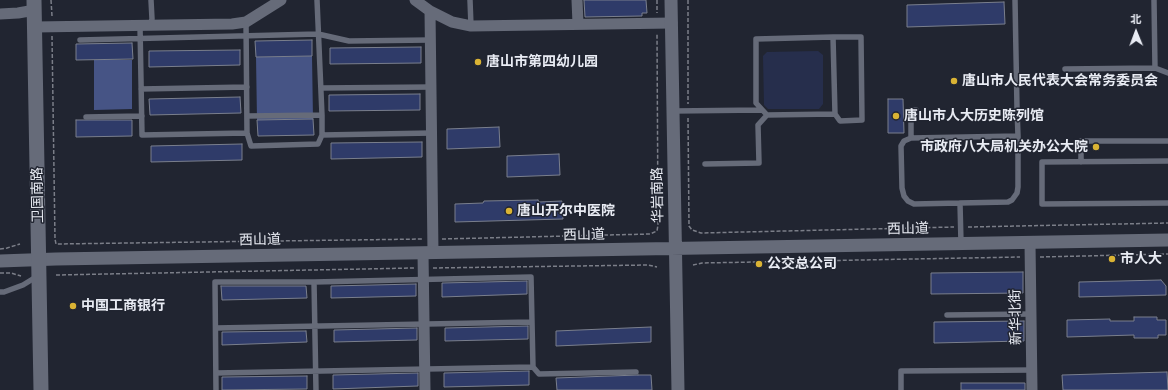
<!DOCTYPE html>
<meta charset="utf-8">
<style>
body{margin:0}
#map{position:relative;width:1168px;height:390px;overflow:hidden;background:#212531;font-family:Figtree,"Noto Sans SC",sans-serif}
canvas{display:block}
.north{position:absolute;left:1116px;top:12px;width:40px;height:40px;-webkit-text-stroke:3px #212531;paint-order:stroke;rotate:359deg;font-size:11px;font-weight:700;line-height:16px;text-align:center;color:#e8ebf3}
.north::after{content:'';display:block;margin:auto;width:14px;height:18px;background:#e8ebf3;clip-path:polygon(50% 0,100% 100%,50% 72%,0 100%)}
</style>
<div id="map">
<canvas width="1168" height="390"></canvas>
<div class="north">北</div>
</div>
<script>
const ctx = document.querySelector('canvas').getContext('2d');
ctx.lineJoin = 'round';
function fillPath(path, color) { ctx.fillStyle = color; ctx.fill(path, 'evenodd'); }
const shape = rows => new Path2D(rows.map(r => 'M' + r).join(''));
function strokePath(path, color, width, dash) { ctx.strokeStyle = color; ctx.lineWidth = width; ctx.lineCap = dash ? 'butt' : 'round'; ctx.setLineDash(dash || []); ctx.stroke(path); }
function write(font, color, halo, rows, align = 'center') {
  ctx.font = font + ' Figtree,"Noto Sans SC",sans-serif'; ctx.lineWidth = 3; ctx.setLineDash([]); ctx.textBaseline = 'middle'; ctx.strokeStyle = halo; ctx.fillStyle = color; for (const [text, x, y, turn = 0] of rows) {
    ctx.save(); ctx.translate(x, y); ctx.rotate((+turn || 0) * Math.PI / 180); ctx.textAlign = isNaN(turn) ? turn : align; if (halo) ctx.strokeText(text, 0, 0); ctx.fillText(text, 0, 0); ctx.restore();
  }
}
fillPath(shape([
 [818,51,823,55,823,104,819,109,768,109,764,105,763,56,767,52]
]), '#262e4c');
fillPath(shape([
 [312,56,313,119,257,120,256,57],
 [94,60,132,60,132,109,94,110]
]), '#465485');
const building = shape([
 [584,0,646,0,647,13,642,13,642,16,585,17,584,0],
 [1004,2,1005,24,907,27,907,5,1004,2],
 [312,40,312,56,256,57,255,41,312,40],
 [132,43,133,59,76,60,76,44,132,43],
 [421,47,421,63,330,64,330,48,421,47],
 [240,50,240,65,149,67,149,51,240,50],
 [420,94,420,110,329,111,329,95,420,94],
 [240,97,241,113,150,115,149,99,240,97],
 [888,99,903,99,904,133,888,133,888,99],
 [313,119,314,135,258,136,257,120,313,119],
 [76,120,132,120,132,136,76,137,76,120],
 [499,127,500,147,447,149,447,129,499,127],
 [422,142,422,157,331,159,331,143,422,142],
 [242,144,242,160,151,162,151,146,242,144],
 [559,154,560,175,507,177,507,156,559,154],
 [538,200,539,202,562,201,563,219,455,222,455,204,483,203,484,201,538,200],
 [1023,272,1023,293,931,294,931,273,1023,272],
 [1161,280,1166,286,1166,295,1079,297,1079,282,1161,280],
 [527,281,527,294,442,297,442,283,527,281],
 [416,284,416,296,331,298,331,286,416,284],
 [221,286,306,286,307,298,222,300,221,286],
 [1134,317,1157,317,1157,320,1166,320,1166,335,1158,335,1158,338,1134,338,1134,335,1067,337,1067,320,1110,319,1110,321,1134,321,1134,317],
 [1024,321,1024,341,934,343,934,322,1024,321],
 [528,326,528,339,445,341,445,328,528,326],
 [651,327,651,342,556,346,556,331,651,327],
 [417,328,417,340,334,342,334,330,417,328],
 [306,331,307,342,222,345,222,332,306,331],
 [529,371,529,385,444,387,444,373,529,371],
 [1167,372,1168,390,1063,390,1062,375,1167,372],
 [418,373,418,386,333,389,333,375,418,373],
 [638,375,651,375,652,390,557,390,556,378,638,375],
 [307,376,307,389,222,390,222,377,307,376],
 [961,383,1025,383,1025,390,961,390,961,383]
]);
fillPath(building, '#2f3b69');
strokePath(building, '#7a7f8d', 1);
strokePath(shape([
 [51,0,52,16],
 [657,0,657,13],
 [688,0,688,104],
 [52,36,55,239,56,244,422,239],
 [688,118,689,226,692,230,701,233,954,227],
 [968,227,1168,223],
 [442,239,650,234,657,231,658,225,657,33],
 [0,249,7,248,20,244],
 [1040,257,1168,254],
 [693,265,702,263,1020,257],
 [433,268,648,265,657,267],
 [0,273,11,273,21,276],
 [56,275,414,268]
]), '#7b7e88', 1.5, [4, 2]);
strokePath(shape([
 [470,0,471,26],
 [1015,0,1017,108,1018,136,1018,187,1017,193,1012,200,1008,202,960,203,914,204,908,201,904,196,902,188,901,146,904,141,911,138,1018,136],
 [1154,0,1155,68,1168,73],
 [150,25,152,19,151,0],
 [140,26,142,135,247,133,246,22],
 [833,37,835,114,767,115,756,103,756,39,833,37,861,37,862,120,840,121,835,114],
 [80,40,318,34,349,41,430,40],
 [1065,69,1155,68],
 [321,88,431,87],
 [141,89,247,87],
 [673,111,762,110],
 [248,116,322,115],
 [86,117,142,116],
 [247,133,251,146,318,144,322,135,322,115,317,0],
 [322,135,432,133],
 [911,138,911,110,916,110],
 [1168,161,1042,162,1042,204,1168,203],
 [1081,162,1081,141,1168,141],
 [705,164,759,163,758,125,767,115],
 [960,203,961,243],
 [0,292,4,292,23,285,36,277],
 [947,315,1031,314],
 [216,328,532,322],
 [216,373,533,367,539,374,636,372],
 [216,390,215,282,314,282],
 [316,390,314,282,531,277,533,367],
 [901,390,901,371,1032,370]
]), '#666b79', 5.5);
strokePath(shape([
 [415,0,430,11,452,22,471,26,672,23],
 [577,0,578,24],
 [430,11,433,253],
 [0,14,18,13,35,10],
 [35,27,232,24,246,22,281,0],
 [1030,243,1032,390],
 [423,253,425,390]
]), '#666b79', 11);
strokePath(shape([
 [671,0,678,390],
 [0,261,56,259,1168,240]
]), '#666b79', 13);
strokePath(shape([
 [34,0,41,390]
]), '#666b79', 15);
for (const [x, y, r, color] of [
 [478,62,4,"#dab334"],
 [954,81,4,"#dab334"],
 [896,116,4,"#dab334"],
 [1096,147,4,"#dab334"],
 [509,211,4,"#dab334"],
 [1112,259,4,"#dab334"],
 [759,264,4,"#dab334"],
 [73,306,4,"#dab334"]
]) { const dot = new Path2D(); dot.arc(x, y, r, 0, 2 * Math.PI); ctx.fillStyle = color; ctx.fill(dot); strokePath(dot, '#212531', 1.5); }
write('bold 14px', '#e8ebf3', '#212531', [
 ["唐山市第四幼儿园",486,62],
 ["唐山市人民代表大会常务委员会",962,81],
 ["唐山市人大历史陈列馆",904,116],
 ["市政府八大局机关办公大院",1088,147,"right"],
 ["唐山开尔中医院",517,211],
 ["市人大",1120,259],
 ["公交总公司",767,264],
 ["中国工商银行",81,306]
], 'left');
write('14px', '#e8ebf3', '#212531', [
 ["卫国南路",38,195,-91],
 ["华岩南路",658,195,-91],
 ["西山道",908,229,-1],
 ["西山道",584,235,-1],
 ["西山道",260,240,-1],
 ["新华北街",1016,317,-91]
]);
</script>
